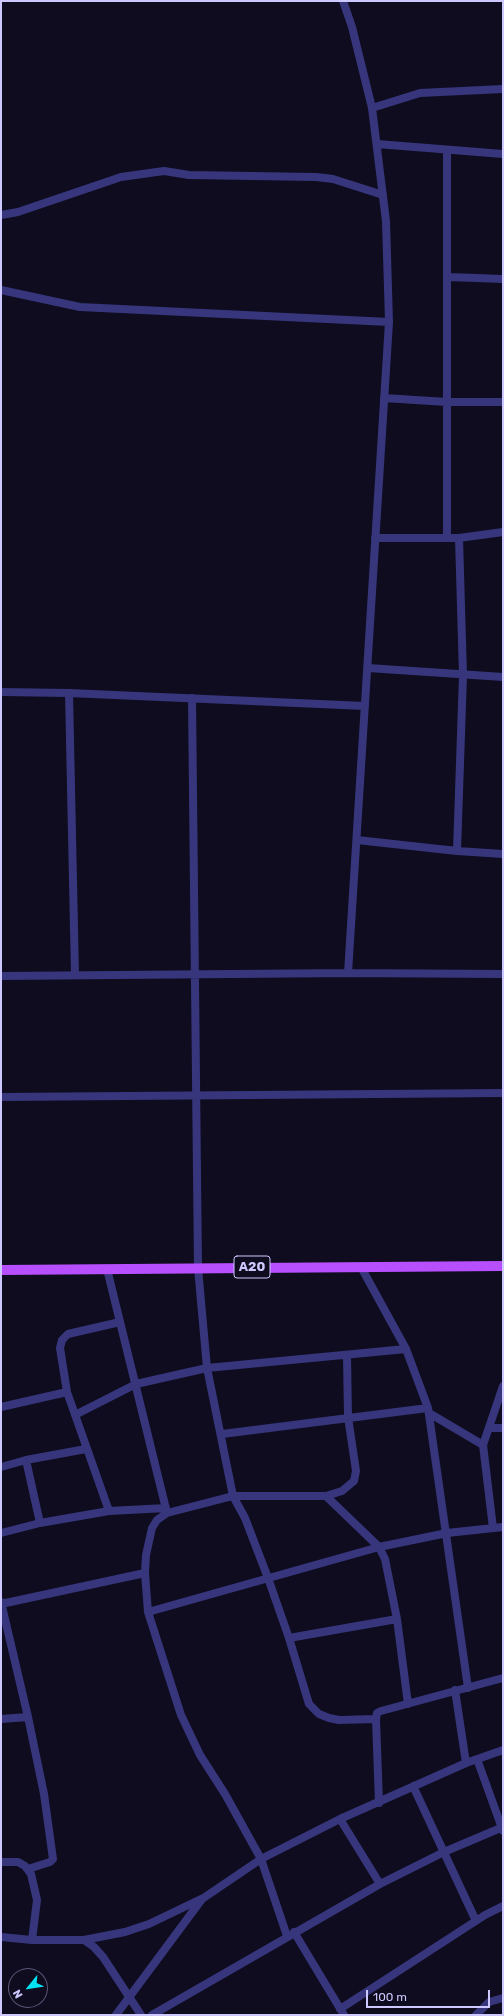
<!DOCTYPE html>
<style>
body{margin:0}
#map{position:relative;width:504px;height:2016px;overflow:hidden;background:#0e0c1e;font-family:Rubik,sans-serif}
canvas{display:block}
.frame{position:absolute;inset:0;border:2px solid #cdc8ff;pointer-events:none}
.north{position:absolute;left:8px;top:1968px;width:40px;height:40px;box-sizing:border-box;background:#0e0c1e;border:1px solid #5a5778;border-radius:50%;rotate:240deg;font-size:11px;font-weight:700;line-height:16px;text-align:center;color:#cdc8ff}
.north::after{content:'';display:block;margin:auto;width:14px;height:18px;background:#00e4f3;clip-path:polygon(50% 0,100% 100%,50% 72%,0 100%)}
.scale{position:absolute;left:366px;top:1990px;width:124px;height:18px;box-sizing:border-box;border:2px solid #cdc8ff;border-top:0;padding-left:5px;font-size:12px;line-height:14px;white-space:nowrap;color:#cdc8ff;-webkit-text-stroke:3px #0e0c1e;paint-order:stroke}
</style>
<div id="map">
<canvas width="504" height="2016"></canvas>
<div class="frame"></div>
<div class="north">N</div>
<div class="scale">100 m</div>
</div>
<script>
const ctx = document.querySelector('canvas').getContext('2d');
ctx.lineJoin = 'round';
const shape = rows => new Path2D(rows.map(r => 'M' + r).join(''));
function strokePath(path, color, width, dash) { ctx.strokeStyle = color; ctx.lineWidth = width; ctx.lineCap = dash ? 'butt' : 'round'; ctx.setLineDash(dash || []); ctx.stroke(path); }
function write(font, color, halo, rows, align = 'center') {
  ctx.font = font + ' Rubik,sans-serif'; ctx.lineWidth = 3; ctx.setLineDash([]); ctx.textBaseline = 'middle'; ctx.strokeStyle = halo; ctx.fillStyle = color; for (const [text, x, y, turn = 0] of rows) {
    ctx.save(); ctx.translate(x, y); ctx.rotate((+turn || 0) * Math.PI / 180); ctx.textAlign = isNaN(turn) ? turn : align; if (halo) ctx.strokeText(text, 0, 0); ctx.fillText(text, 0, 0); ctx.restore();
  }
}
strokePath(shape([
 [372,108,420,93,503,89],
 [377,144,503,154],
 [447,150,447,538],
 [1,215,18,212,121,177,164,171,189,175,316,177,333,179,383,195],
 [448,277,503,279],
 [1,290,80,307,389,322],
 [384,398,447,402,503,402],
 [375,538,459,538,503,532],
 [368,668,503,677],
 [1,692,69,693,365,706],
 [69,693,75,975],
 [192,698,198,1268,207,1368,233,1496,167,1513,157,1520,152,1528,146,1555,145,1573,148,1612,181,1715,200,1755,225,1794,261,1859,287,1936],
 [357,840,457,851,463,675,459,538],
 [457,851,503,854],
 [348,973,503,974],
 [1,976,348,973,389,322,386,221,372,108,352,27,343,1],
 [1,1097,503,1093],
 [361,1267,406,1349,428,1408,468,1688],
 [107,1269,167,1513],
 [1,1407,67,1392],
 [429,1413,483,1445],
 [75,1415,136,1384,207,1368,406,1349],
 [489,1428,503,1428],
 [222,1434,428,1408],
 [26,1460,40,1523],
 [1,1467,26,1460,86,1449],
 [326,1496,342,1491,354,1481,356,1471,348,1417,347,1355],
 [109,1511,67,1392,60,1348,62,1340,68,1334,120,1322],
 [493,1528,483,1445,503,1386],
 [1,1533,40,1523,109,1511,166,1508],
 [1,1602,28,1717,44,1794,53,1859,50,1862,28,1869],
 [1,1604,145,1573],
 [148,1612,379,1547,447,1533,503,1527],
 [289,1638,397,1619],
 [455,1690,466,1763],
 [1,1719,28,1717],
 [376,1719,339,1720,329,1718,319,1714,309,1704,289,1638,268,1578,245,1518,233,1496,326,1496,379,1547,385,1559,397,1619,408,1704],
 [477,1759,503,1831],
 [413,1786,476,1921],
 [379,1803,376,1719,377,1713,381,1711,503,1678],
 [340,1819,380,1884],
 [1,1862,18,1862,25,1866,31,1874,37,1900,32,1940],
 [294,1932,344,2015],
 [1,1937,32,1940,84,1940,125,1932,149,1924,201,1899],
 [84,1940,94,1947,103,1957,141,2015],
 [340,2009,485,1915,503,1906],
 [116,2015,202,1899,261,1859,340,1819,466,1763,503,1750],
 [152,2015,380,1884,444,1852,503,1827],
 [476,2015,489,2002,503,1998]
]), '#37367d', 8);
strokePath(shape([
 [1,1270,503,1266]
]), '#b74fff', 10);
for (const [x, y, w] of [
 [252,1267,36]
]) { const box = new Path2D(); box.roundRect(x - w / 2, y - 11, w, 22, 3); ctx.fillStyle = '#0e0c1e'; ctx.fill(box); strokePath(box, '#cdc8ff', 1); }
write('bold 13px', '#cdc8ff', null, [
 ["A20",252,1267]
]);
</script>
